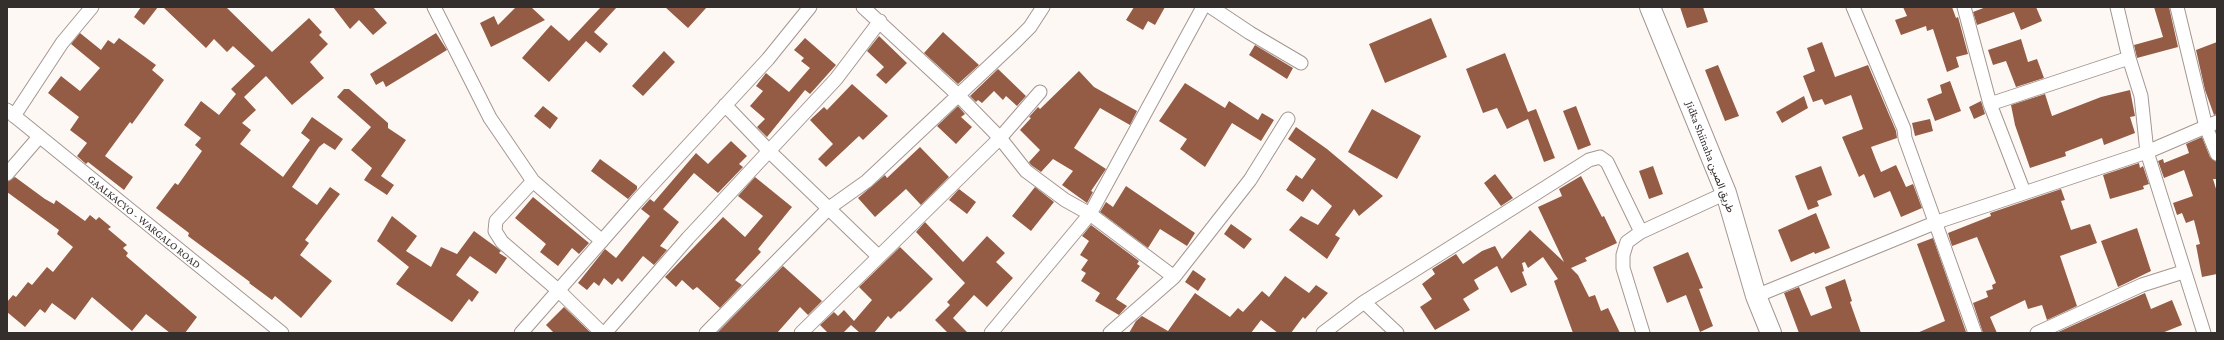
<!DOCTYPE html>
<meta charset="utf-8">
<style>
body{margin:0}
#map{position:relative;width:2224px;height:340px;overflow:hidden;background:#fef8f5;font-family:"Crimson Pro",serif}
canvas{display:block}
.frame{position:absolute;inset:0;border:8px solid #342e2c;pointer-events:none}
</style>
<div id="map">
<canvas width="2224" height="340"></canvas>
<div class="frame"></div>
</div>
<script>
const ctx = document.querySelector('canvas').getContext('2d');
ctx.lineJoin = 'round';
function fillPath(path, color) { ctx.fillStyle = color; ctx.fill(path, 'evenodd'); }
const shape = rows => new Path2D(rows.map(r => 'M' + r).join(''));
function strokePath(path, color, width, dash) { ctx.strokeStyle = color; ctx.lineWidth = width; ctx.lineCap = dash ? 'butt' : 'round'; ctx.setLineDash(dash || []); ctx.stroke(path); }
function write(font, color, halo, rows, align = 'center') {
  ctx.font = font + ' "Crimson Pro",Vazirmatn,serif'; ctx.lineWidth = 4; ctx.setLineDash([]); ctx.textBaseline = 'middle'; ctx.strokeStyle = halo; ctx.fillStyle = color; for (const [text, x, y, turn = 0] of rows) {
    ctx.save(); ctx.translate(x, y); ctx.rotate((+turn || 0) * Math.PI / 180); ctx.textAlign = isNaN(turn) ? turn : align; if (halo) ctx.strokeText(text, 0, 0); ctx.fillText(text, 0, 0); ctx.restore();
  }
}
fillPath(shape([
 [141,7,158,7,144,25,134,17],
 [163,7,226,7,272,52,309,18,322,32,319,35,328,44,310,62,324,78,292,105,266,76,244,97,256,110,242,123,251,130,240,144,283,177,310,140,301,133,312,117,343,139,335,150,324,143,319,147,292,187,317,205,330,187,340,194,305,240,309,243,300,255,332,281,301,318,275,296,272,300,249,283,250,282,192,239,188,236,189,233,156,208,175,183,178,185,202,151,195,145,201,138,184,125,201,101,219,115,236,94,231,89,255,66,233,46,227,52,214,39,206,48],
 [333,7,373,7,387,23,373,35,359,20,350,29],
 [516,7,531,7,545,20,491,47,480,23,494,16,498,25],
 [601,7,617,7,594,32,608,44,600,53,586,41,549,82,522,58,551,25,569,41],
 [665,7,707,7,688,28],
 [1134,7,1165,7,1155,25,1148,21,1143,30,1126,20],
 [1680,7,1703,7,1708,22,1687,28],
 [1903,7,1952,7,1956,18,1958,17,1968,54,1956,57,1959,67,1947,72,1933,29,1927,31,1926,26,1901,35,1895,20,1907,16],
 [1986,7,2036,7,2042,21,2021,30,2014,12,1977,25,1973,12],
 [2154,7,2169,7,2178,47,2137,58,2134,45,2163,37],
 [1431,18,1447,57,1385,83,1369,44],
 [943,32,979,65,958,84,924,53],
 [80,33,101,50,108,40,114,44,119,38,156,65,152,70,164,80,132,124,130,122,105,156,133,177,124,190,88,162,86,164,77,156,87,143,70,130,79,117,48,93,61,76,80,91,100,68,71,44],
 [436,33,447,50,386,87,383,81,376,85,370,74],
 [879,36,907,63,886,84,876,75,884,67,867,51],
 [805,38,836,65,810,94,805,90,767,137,757,127,765,119,750,106,763,91,756,86,766,73,789,92,810,68,801,61,804,58,794,50],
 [2021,39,2028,62,2037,59,2044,78,2016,87,2006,61,1993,65,1988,50],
 [1822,42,1835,77,1868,65,1896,131,1897,138,1871,147,1876,160,1881,172,1896,165,1906,187,1913,184,1922,208,1901,217,1890,191,1874,198,1864,174,1859,177,1842,137,1863,129,1851,95,1825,105,1822,99,1813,102,1803,76,1815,71,1807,48],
 [2217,42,2217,114,2214,115,2205,90,2196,50],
 [1255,45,1293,68,1287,79,1249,55],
 [664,51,675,62,643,96,632,86],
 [1505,53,1528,112,1536,109,1555,158,1544,162,1528,119,1507,129,1497,108,1483,113,1466,69],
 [1718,65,1739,116,1725,121,1705,70],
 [998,69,1026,96,1017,106,1006,96,1003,100,994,91,982,103,978,100,976,102,970,96],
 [1079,71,1094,87,1137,111,1130,125,1100,108,1074,148,1106,169,1091,191,1093,192,1087,203,1062,185,1073,171,1053,159,1041,172,1031,165,1029,162,1040,150,1020,130,1031,118,1029,117,1038,107,1040,109],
 [1950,81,1961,111,1935,121,1927,99,1942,93,1940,85],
 [1185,83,1225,108,1229,101,1258,120,1262,113,1274,120,1261,141,1232,123,1205,167,1180,149,1187,139,1159,121],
 [852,84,888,116,863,140,859,136,826,167,818,159,833,144,810,120,824,107,827,110],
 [344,89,349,89,388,123,388,128,406,140,381,176,394,185,387,195,364,180,372,168,351,150,371,127,337,97],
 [2130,90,2135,116,2130,117,2135,133,2104,145,2102,138,2065,152,2066,156,2030,168,2015,125,2011,105,2045,94,2052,116,2101,97],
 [1804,96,1808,108,1782,123,1776,112],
 [1981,101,1985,114,1974,119,1969,107],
 [543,106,558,118,550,129,534,116],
 [958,106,965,114,961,117,972,127,956,144,937,126],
 [1576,106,1591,145,1578,150,1563,111],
 [1372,109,1421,136,1397,179,1348,152],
 [1930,119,1933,131,1915,136,1912,123],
 [1296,127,1327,149,1383,196,1359,216,1354,209,1335,235,1340,238,1327,259,1289,230,1301,216,1318,225,1332,206,1312,189,1303,202,1286,190,1296,175,1302,179,1316,159,1288,139],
 [2202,137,2210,157,2217,162,2217,179,2213,179,2217,192,2217,274,2202,277,2196,245,2200,244,2194,220,2186,223,2182,213,2177,215,2173,203,2193,196,2184,170,2164,178,2158,161,2163,159,2164,163,2189,153,2186,144],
 [731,141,747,156,739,164,743,167,718,193,694,173,663,209,679,222,660,246,667,250,654,265,643,256,622,282,618,278,612,285,604,278,599,286,594,282,587,290,578,283,605,249,616,258,650,216,641,209,650,199,654,202,696,153,708,164],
 [920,147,949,177,921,205,906,189,875,217,858,198,885,175,887,178],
 [600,159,637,186,637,189,628,199,591,171],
 [2139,163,2140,168,2143,166,2149,184,2143,186,2144,189,2110,199,2103,175],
 [1653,166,1663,194,1649,199,1639,171],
 [1821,166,1832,195,1817,201,1819,206,1808,210,1795,176],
 [1495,174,1513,198,1501,206,1484,183],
 [1581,176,1602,217,1604,216,1617,243,1585,258,1587,261,1571,268,1578,275,1589,297,1595,295,1601,311,1608,308,1620,333,1573,333,1554,281,1558,279,1543,257,1528,268,1525,262,1522,263,1524,271,1522,272,1527,285,1511,293,1497,266,1474,280,1479,289,1463,299,1470,310,1435,330,1420,307,1432,299,1422,284,1435,274,1432,269,1456,254,1463,264,1482,251,1495,246,1502,259,1530,230,1564,262,1538,207,1562,196,1559,189],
 [15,177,45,199,54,204,56,200,85,221,90,215,96,220,99,217,111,227,108,229,127,245,123,248,128,253,126,256,197,317,185,333,170,333,146,314,132,331,92,297,75,320,52,303,45,313,40,309,25,327,7,312,7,302,13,295,16,297,28,282,32,285,47,267,53,272,73,247,57,234,59,230,7,192,7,182],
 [755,177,792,207,758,249,761,252,735,280,742,285,720,308,697,287,693,290,682,280,676,287,665,277,667,275,723,217,745,237,763,216,738,196],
 [1126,186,1195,233,1187,246,1160,229,1148,248,1100,212,1106,202,1113,207],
 [1035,187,1054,202,1031,231,1012,216],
 [959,189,976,202,967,214,949,200],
 [2061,189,2065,200,2061,201,2071,230,2090,224,2097,243,2060,256,2077,306,2047,320,2042,305,2028,309,2025,300,1990,317,1997,333,1983,333,1973,303,1988,297,1986,291,1993,289,1992,285,1996,283,1977,237,1952,246,1948,233,1991,216,1990,213],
 [533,197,589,243,579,254,572,248,558,266,540,252,546,244,515,218],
 [1816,213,1830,248,1815,254,1814,252,1791,262,1778,230],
 [392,216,417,236,406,251,431,267,441,247,457,254,474,231,496,247,501,251,499,253,507,258,496,274,470,256,456,275,479,292,472,302,469,299,452,322,396,284,409,267,377,241],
 [925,222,963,262,987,236,1005,253,996,262,1013,278,987,307,974,295,953,318,968,333,948,333,935,320,950,305,947,302,965,283,916,232],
 [1231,224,1252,239,1244,249,1224,234],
 [1091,225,1139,261,1137,264,1140,266,1116,299,1127,306,1119,315,1095,301,1100,293,1081,281,1086,273,1081,270,1088,260,1080,255,1089,241,1082,236],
 [2137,228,2151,271,2118,287,2101,241],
 [1933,238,1966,332,1964,333,1917,333,1945,321,1917,244],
 [900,247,933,279,900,312,899,311,891,319,888,316,874,333,860,333,851,325,843,333,828,333,820,325,834,312,838,316,844,310,854,321,872,300,859,287],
 [1688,252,1703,288,1699,289,1713,326,1700,332,1686,295,1667,303,1653,267],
 [783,266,822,301,808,315,800,307,777,333,717,333],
 [1193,270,1206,279,1198,291,1185,282],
 [1285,276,1309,293,1316,285,1328,293,1305,319,1303,317,1291,333,1278,333,1261,320,1251,333,1129,333,1136,321,1142,316,1168,331,1195,293,1230,317,1238,308,1243,312,1262,291,1269,297],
 [1845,279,1852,301,1850,302,1861,333,1799,333,1784,293,1799,287,1811,316,1832,308,1825,287],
 [2145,293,2151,309,2172,300,2182,325,2162,333,2056,333],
 [564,307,591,333,554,333,546,325]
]), '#945c44');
const minor = shape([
 [434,7,490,118,533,181,602,241],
 [863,7,958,95,1000,138,1026,171,1065,200,1090,214,1174,277],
 [1211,7,1250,33,1301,63],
 [1853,7,1904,129,1905,138,1975,333],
 [1964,7,1990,104,2024,192],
 [2117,7,2129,58,2141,96,2147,152,2204,333],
 [2177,7,2206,127,2217,154],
 [1990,104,2129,58],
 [725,105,770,152,878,256],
 [7,110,282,333],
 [14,116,62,43,92,7],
 [7,174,39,137],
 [533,181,496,221,495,231,502,242,559,291,602,333],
 [1641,232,1627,242,1623,255,1623,268,1643,333],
 [1756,296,1937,222,2147,152,2217,122],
 [1364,302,1397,333],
 [521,333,636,202,768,59,810,7],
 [605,333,688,238,836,79,880,21],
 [706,333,829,208,867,181,1016,41,1030,27,1043,7],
 [801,333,1000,138,1040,92],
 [991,333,1090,214,1203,7],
 [1110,333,1174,277,1250,180,1288,119],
 [1323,333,1364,302,1589,160,1600,157,1607,162,1641,232,1726,193],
 [2037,333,2142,285,2183,272]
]);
const primary = shape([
 [1650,7,1726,193,1756,296,1771,333]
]);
strokePath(minor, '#a49691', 15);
strokePath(primary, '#a49691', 22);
strokePath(minor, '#fff', 13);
strokePath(primary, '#fff', 20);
write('11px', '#342e2c', '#fff', [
 ["Jidka Shiinaha طريق الصين",1710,157,69],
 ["GAALKACYO - WARGALO ROAD",144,222,39]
]);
</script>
